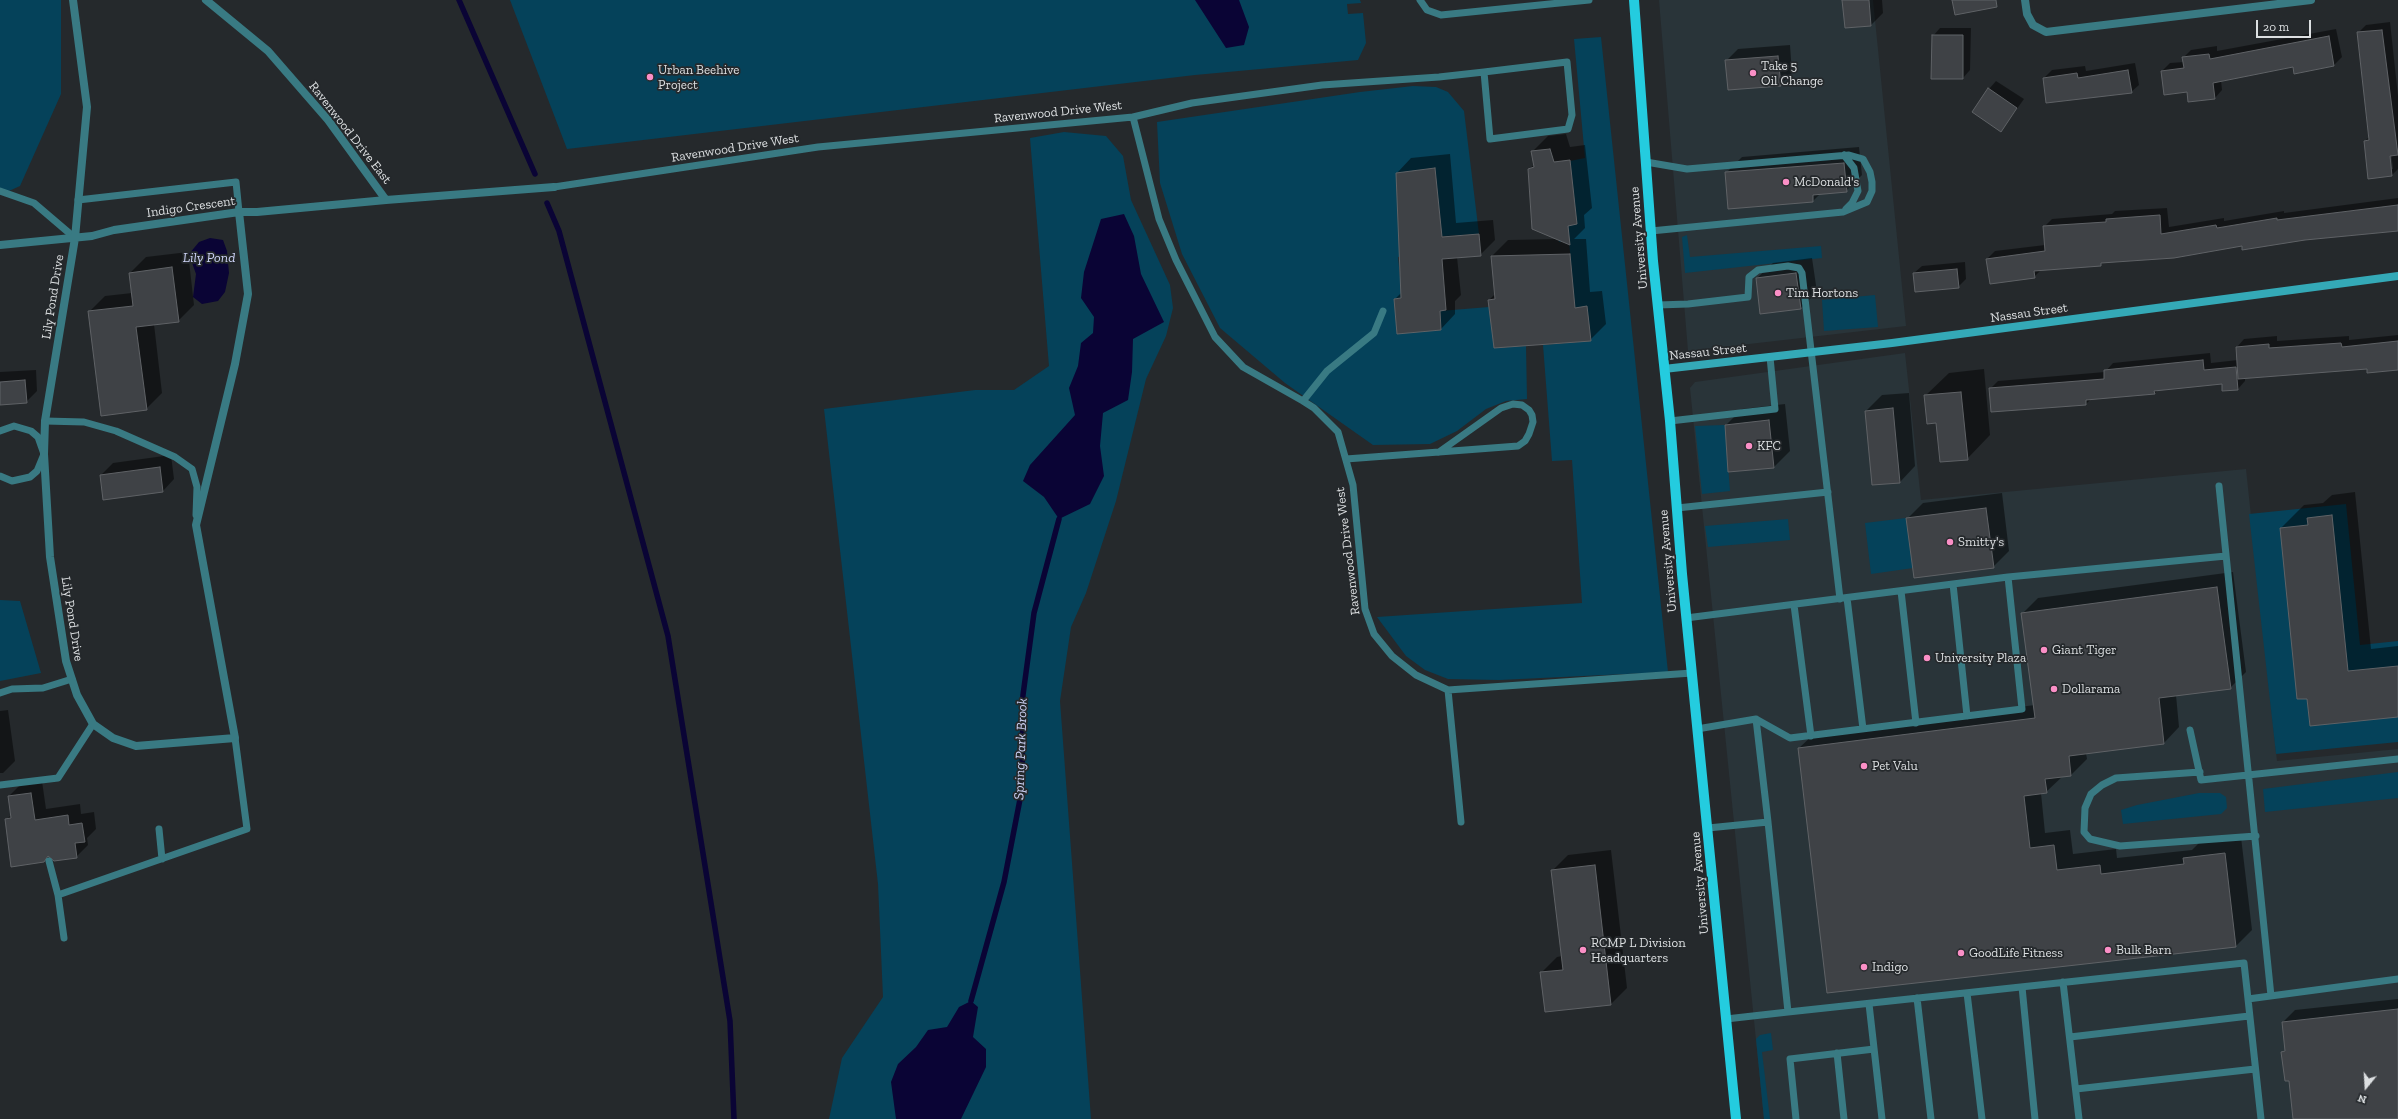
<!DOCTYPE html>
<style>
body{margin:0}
#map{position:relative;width:2398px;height:1119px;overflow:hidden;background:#25292c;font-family:"Zilla Slab",serif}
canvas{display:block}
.north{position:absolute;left:2346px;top:1067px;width:40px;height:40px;-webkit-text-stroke:3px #25292c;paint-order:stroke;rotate:198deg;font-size:11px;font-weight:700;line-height:16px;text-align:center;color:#dcdfe1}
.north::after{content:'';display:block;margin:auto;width:14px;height:18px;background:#dcdfe1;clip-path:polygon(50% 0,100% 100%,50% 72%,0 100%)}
.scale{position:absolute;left:2256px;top:20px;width:55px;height:18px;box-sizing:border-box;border:2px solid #dcdfe1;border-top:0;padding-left:5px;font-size:12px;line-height:14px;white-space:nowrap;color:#dcdfe1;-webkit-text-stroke:3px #25292c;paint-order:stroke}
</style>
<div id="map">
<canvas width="2398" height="1119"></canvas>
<div class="north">N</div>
<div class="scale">20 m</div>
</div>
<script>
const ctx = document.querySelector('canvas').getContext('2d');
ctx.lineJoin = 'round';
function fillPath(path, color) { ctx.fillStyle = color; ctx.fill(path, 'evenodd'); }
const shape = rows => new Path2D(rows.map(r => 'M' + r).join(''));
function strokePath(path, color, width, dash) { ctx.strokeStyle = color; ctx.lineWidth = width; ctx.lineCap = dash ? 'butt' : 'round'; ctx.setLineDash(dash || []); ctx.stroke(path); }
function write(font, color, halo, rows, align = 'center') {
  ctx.font = font + ' "Zilla Slab",serif'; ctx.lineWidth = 3.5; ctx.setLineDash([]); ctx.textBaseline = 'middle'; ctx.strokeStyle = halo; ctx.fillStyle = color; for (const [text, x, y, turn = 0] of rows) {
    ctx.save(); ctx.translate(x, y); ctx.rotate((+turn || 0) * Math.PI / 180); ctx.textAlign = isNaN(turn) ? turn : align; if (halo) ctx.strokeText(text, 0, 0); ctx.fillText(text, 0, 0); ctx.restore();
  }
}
fillPath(shape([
 [1659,0,1873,0,1906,326,1688,351],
 [1905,353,1921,500,2246,469,2277,761,2398,749,2398,1119,1764,1119,1690,388,1695,382]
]), '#293439');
fillPath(shape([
 [0,0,61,0,61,94,20,186,0,195],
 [510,0,1360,0,1361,3,1347,4,1348,14,1363,13,1366,43,1358,60,1195,75,567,149],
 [1601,37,1668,672,1499,680,1448,679,1425,670,1406,656,1377,617,1582,603,1572,460,1552,461,1543,345,1591,341,1587,306,1575,308,1569,241,1559,242,1557,227,1577,224,1570,161,1585,158,1574,39],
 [1413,86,1436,87,1448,92,1464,111,1479,234,1427,237,1427,255,1398,257,1400,277,1406,277,1408,297,1394,299,1397,333,1441,330,1440,311,1489,307,1494,348,1526,346,1527,399,1506,401,1486,409,1457,431,1430,444,1373,445,1285,383,1220,328,1182,254,1160,183,1157,122,1360,92],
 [1064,132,1106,136,1123,156,1131,200,1170,285,1173,308,1166,336,1146,379,1116,501,1086,593,1071,627,1060,701,1091,1119,829,1119,842,1058,883,997,878,884,824,409,975,390,1014,390,1049,366,1030,138],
 [1687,235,1690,257,1821,246,1822,258,1685,273,1682,237],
 [1875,295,1878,327,1824,331,1822,300],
 [1725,425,1730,491,1702,494,1695,426],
 [2346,504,2360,645,2398,641,2398,742,2276,754,2249,514],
 [1906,518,1913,568,1871,574,1865,523],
 [1788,519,1790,540,1708,547,1705,526],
 [0,600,20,601,41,673,0,681],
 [2398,772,2398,798,2265,812,2263,789],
 [2199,793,2220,793,2226,797,2227,808,2221,814,2123,824,2121,810,2137,805],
 [1771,1033,1773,1050,1762,1052,1770,1119,1764,1119,1756,1039,1760,1035]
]), '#05425a');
fillPath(shape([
 [1195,0,1239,0,1249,27,1244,45,1226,48],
 [1124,214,1134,236,1141,274,1164,322,1133,339,1132,372,1128,400,1103,413,1100,446,1104,476,1090,504,1059,519,1044,497,1023,481,1030,465,1075,415,1069,388,1078,366,1081,343,1093,333,1094,317,1081,298,1084,272,1101,219],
 [210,238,223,240,227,251,229,273,225,292,218,301,202,304,193,297,196,274,189,254,199,242],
 [971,1001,978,1007,973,1037,986,1049,986,1067,961,1119,896,1119,891,1082,898,1064,916,1047,928,1030,947,1027,959,1007]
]), '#0a0435');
fillPath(shape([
 [1843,0,1882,0,1883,13,1871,25],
 [2390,22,2398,96,2398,169,2392,175,2369,177,2365,141,2370,136,2358,33,2366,25],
 [2389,151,2391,151,2393,169,2391,169],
 [1940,28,1971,28,1970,70,1963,78,1933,36],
 [2336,29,2342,57,2334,65,2294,66,2221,80,2222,90,2215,98,2188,91,2162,71,2170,63,2184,62,2183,58,2191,50,2217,46,2217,51],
 [1790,45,1792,73,1780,85,1726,61,1738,49],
 [2135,63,2139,85,2131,92,2044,78,2052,70,2085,66,2086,71],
 [1996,81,2024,99,2001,131,1989,89],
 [1566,134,1570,147,1585,145,1592,208,1584,215,1585,228,1574,239,1586,239,1590,292,1602,291,1606,324,1590,340,1495,347,1489,300,1495,294,1492,256,1508,240,1558,239,1529,169,1535,164,1532,152,1548,136],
 [1859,147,1862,175,1846,191,1821,193,1813,201,1726,173,1742,157],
 [1450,154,1456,223,1493,220,1495,240,1480,255,1457,257,1461,295,1455,301,1455,314,1441,329,1395,299,1402,292,1397,173,1411,158],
 [2398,198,2398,230,2242,245,2103,262,2100,265,2042,269,2034,277,1987,259,1995,251,2045,245,2044,227,2052,219,2112,214,2115,211,2167,208,2169,227,2224,218,2224,221,2284,211,2284,213],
 [188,252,194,305,178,321,154,324,162,393,146,409,89,312,105,296,132,293,130,273,146,257],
 [1812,258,1817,292,1801,308,1757,278,1773,263],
 [1965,262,1966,279,1958,287,1914,273,1922,266],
 [2398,335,2398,369,2368,368,2245,378,2245,381,2238,389,2223,383,2158,390,2154,394,2091,399,2086,404,1990,389,1998,381,2105,372,2113,363,2210,353,2211,363,2238,360,2237,347,2244,339,2277,336,2277,341,2349,336,2349,340],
 [1984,369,1990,435,1967,459,1937,422,1925,396,1949,373],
 [36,370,37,391,26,402,0,404,0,372],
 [1909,393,1915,466,1900,482,1866,411,1882,395],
 [1785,404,1790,451,1774,467,1729,471,1726,425,1742,409],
 [171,455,174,479,163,491,104,499,101,475,113,463],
 [2355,492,2371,649,2398,646,2398,716,2308,697,2281,528,2304,505,2323,503,2332,495],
 [2002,493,2009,551,1993,567,1907,519,1923,503],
 [2233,572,2246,672,2230,688,2176,695,2179,727,2164,743,2086,753,2087,759,2071,775,2063,776,2046,792,2041,793,2045,833,2070,830,2073,854,2116,849,2117,858,2192,850,2200,842,2241,837,2252,930,2236,946,1828,992,1799,748,1815,733,2035,705,2022,614,2038,598],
 [8,710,15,761,3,773,0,773,0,711],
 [42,781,46,809,80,804,81,814,94,812,96,829,87,838,88,845,76,857,49,856,44,861,6,820,12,814,9,796,21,784],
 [1611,850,1627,988,1611,1004,1546,1011,1541,973,1557,957,1562,956,1552,871,1568,855],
 [2398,999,2398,1119,2294,1119,2290,1080,2282,1052,2286,1049,2283,1022,2295,1010]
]), '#0007');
strokePath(shape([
 [459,0,535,174],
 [547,203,559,231,668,636,730,1021,734,1119],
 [971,1001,1004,882,1022,789,1023,695,1034,613,1059,519]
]), '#0a0435', 5.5);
const building = shape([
 [1842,0,1869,0,1871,26,1845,28,1842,0],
 [1952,0,1996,0,1997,7,1955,15,1952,0],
 [2382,30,2398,155,2390,156,2392,176,2368,179,2364,141,2369,140,2357,32,2382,30],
 [1932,35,1963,35,1963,79,1931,79,1932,35],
 [2329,36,2334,66,2294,74,2293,67,2213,83,2215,99,2188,102,2187,92,2164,95,2161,71,2184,68,2182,57,2209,54,2210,59,2329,36],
 [1778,56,1781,86,1728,90,1725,60,1778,56],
 [2128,70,2132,93,2046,103,2043,78,2077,73,2078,78,2128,70],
 [1988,88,2017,108,2001,132,1972,112,1988,88],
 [1550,149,1554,162,1570,160,1577,224,1568,226,1570,245,1532,229,1528,169,1534,167,1531,151,1550,149],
 [1844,163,1847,192,1813,195,1813,202,1728,209,1725,172,1844,163],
 [1435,168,1442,237,1479,234,1481,256,1442,259,1446,310,1440,311,1441,330,1397,334,1394,299,1401,298,1396,173,1435,168],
 [2398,205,2398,231,2305,240,2242,250,2242,246,2174,258,2101,263,2101,266,2034,271,2035,278,1990,284,1986,259,2045,251,2043,226,2106,222,2106,219,2160,215,2161,234,2216,225,2217,228,2277,218,2277,220,2398,205],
 [1570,254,1575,308,1587,306,1591,341,1494,348,1488,300,1495,299,1491,256,1570,254],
 [172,267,179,322,136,327,147,410,101,416,88,311,133,306,129,273,172,267],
 [1957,269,1959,288,1915,292,1913,273,1957,269],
 [1796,273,1801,309,1760,314,1756,278,1796,273],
 [2398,341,2398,370,2367,373,2367,369,2238,379,2236,347,2269,344,2269,348,2341,343,2342,347,2398,341],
 [2203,360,2204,370,2236,367,2238,390,2222,391,2222,384,2154,391,2155,394,2086,400,2086,405,1991,412,1989,388,2104,379,2104,370,2203,360],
 [25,380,27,403,0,405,0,382,25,380],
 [1961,392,1968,460,1940,462,1936,423,1927,424,1924,395,1961,392],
 [1893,408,1900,483,1872,485,1865,411,1893,408],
 [1769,420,1774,468,1728,472,1725,425,1769,420],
 [160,467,163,492,103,500,100,475,160,467],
 [1986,508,1994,568,1914,578,1906,518,1986,508],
 [2332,515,2348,671,2398,666,2398,717,2310,726,2307,699,2297,699,2280,528,2308,525,2307,518,2332,515],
 [2217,587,2231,689,2159,698,2164,744,2069,756,2071,776,2045,779,2047,793,2024,796,2030,848,2054,845,2057,870,2100,865,2101,874,2184,864,2183,858,2225,853,2236,947,1827,993,1798,748,2035,718,2021,613,2217,587],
 [31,793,35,820,68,815,69,825,82,823,85,842,75,843,77,858,54,861,48,856,44,862,11,867,5,819,11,818,8,796,31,793],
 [1595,865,1611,1005,1545,1012,1540,972,1563,970,1551,870,1595,865],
 [2398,1009,2398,1119,2293,1119,2289,1081,2285,1081,2281,1052,2285,1051,2282,1022,2398,1009]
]);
fillPath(building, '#3f4246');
strokePath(building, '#5f6266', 1);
strokePath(shape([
 [1420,0,1427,10,1441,15,1589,0],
 [1133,117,1159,219,1176,260,1215,337,1243,367,1303,401,1314,408,1338,432,1353,485,1365,609,1374,634,1392,656,1416,675,1448,690,1692,673],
 [1844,155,1854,168,1858,191,1852,203,1846,209],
 [1646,162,1687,169,1849,155,1863,159,1870,172,1872,182,1872,191,1867,202,1843,212,1651,231],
 [554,187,818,147,1133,117,1192,103,1322,85,1439,77,1484,72,1567,62,1572,115,1568,129,1490,139,1484,72],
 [0,191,34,203,75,238],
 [78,200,236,182,239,212],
 [1658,305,1688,304,1748,297,1749,277,1758,270,1788,266,1799,268,1802,273,1840,599],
 [1303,401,1327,371,1374,333,1383,311],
 [45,421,84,422,116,431,175,457,192,469,197,487,196,515],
 [1670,421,1775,409,1770,357],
 [0,431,14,426,31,431,38,437,44,454,37,471,30,477,12,481,0,476],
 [1346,459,1439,452,1518,446,1525,441,1529,434,1533,422,1532,415,1529,410,1522,405,1513,404,1501,408,1439,452],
 [2219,486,2271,996],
 [1677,508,1828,492],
 [2008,577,2226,556],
 [1953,584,1967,716],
 [1901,591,1916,723],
 [1847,598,1863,729],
 [1794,605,1811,736],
 [1686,618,2008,577,2022,709,1790,738,1756,719,1697,729],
 [1448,690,1461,822],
 [0,693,12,689,43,688,72,679],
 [1756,719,1768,822],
 [2190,730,2201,780,2398,759],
 [2200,772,2116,778,2102,785,2091,794,2085,808,2084,832,2090,839,2120,846,2256,836],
 [0,785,58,778,93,724],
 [1708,828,1768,822,1788,1012,1726,1019],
 [159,829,162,859],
 [49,861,58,895,247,829,235,738],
 [58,895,64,938],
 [2063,982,2079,1119],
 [2022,987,2035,1119],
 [1967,993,1982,1119],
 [1917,998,1931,1119],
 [1869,1004,1882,1119],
 [1788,1012,2244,963,2248,999],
 [2070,1037,2249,1016],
 [1837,1053,1844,1119],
 [2076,1089,2255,1069],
 [1796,1119,1790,1059,1874,1049],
 [2261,1119,2248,999,2398,979]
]), '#397a83', 7);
strokePath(shape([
 [73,0,87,107,75,238,45,421,44,454,50,557,66,661,77,695,93,724,113,738,136,746,235,738,196,525,235,364,248,294,239,212],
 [206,0,268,51,328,120,386,200,554,187],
 [2025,0,2027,14,2033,25,2046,32,2311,0],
 [0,245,92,236,114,230,239,212,257,212,386,200]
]), '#397a83', 8);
strokePath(shape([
 [1664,369,1892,343,2398,276]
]), '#34a9b7', 8);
strokePath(shape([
 [1634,0,1653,261,1670,421,1682,574,1736,1119]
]), '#24ccdf', 10);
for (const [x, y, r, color] of [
 [1753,73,4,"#fb8fc6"],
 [650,77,4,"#fb8fc6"],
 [1786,182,4,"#fb8fc6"],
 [1778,293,4,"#fb8fc6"],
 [1749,446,4,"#fb8fc6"],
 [1950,542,4,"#fb8fc6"],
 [2044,650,4,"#fb8fc6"],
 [1927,658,4,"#fb8fc6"],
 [2054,689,4,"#fb8fc6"],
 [1864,766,4,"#fb8fc6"],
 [1583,950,4,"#fb8fc6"],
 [2108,950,4,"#fb8fc6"],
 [1961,953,4,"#fb8fc6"],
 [1864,967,4,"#fb8fc6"]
]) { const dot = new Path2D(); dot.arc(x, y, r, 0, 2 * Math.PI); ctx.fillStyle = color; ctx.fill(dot); strokePath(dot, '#25292c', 1.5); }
write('13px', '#dcdfe1', '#25292c', [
 ["Take 5",1761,66],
 ["Oil Change",1761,81],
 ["Urban Beehive",658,70],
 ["Project",658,85],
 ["McDonald's",1794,182],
 ["Tim Hortons",1786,293],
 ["KFC",1757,446],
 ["Smitty's",1958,542],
 ["Giant Tiger",2052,650],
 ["University Plaza",1935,658],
 ["Dollarama",2062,689],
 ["Pet Valu",1872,766],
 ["RCMP L Division",1591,943],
 ["Headquarters",1591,958],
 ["Bulk Barn",2116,950],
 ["GoodLife Fitness",1969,953],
 ["Indigo",1872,967]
], 'left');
write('13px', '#dcdfe1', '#25292c', [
 ["Ravenwood Drive West",1058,112,-6],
 ["Ravenwood Drive East",350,133,52],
 ["Ravenwood Drive West",735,148,-9],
 ["Indigo Crescent",191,207,-8],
 ["University Avenue",1639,238,-95],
 ["Lily Pond Drive",53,297,-81],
 ["Nassau Street",2029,313,-8],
 ["Nassau Street",1708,352,-6],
 ["Ravenwood Drive West",1348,551,-97],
 ["University Avenue",1668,561,-95],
 ["Lily Pond Drive",72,619,81],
 ["University Avenue",1700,883,-95]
]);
write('italic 14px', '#ccd2f5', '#25292c', [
 ["Lily Pond",209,258],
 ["Spring Park Brook",1021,749,-88]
]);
</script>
